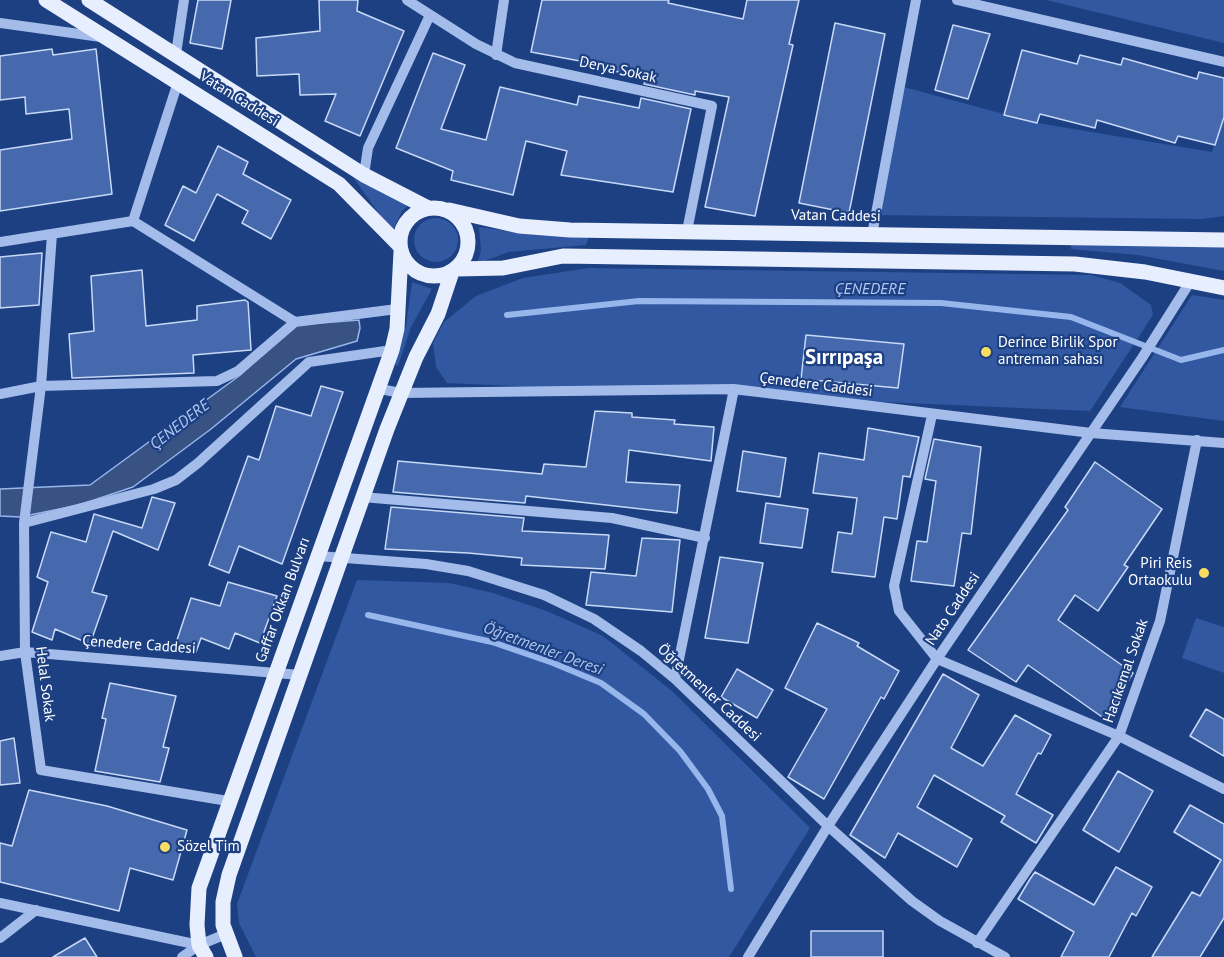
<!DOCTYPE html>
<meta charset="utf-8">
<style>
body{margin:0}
canvas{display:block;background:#1d4083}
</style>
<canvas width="1224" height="957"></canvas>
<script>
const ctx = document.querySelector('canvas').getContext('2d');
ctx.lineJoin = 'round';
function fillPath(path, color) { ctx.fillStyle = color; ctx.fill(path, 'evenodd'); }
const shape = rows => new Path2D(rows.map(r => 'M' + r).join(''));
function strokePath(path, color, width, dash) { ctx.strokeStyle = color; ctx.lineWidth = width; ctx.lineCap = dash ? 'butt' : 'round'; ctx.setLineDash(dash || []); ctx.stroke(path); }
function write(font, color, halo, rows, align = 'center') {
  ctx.font = font + ' "PT Sans",sans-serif'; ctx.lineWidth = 4.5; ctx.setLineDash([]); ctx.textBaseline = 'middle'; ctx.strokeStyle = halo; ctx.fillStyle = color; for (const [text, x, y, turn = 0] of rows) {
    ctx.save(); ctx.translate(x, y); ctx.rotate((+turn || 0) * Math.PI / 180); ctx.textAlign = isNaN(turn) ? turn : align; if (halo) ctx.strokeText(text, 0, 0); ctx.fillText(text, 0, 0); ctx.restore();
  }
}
fillPath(shape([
 [1046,0,1224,0,1224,43],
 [900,86,1037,123,1212,152,1224,117,1224,216,1202,219,876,215],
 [348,170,410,204,402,211,392,232],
 '414 240a22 22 0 1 1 44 0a22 22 0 1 1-44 0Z',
 [479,227,536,235,587,234,588,239,586,245,508,252,477,264,481,251],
 [1072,242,1224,246,1224,271,1138,255,1071,249],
 [589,268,1091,275,1120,283,1151,305,1153,315,1090,411,447,383,436,367,433,343,444,322,476,296,523,278],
 [412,282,432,289,411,327,398,366,394,364,406,326],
 [1192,295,1224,300,1224,421,1120,407],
 [357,580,449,583,493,593,549,612,603,636,672,691,810,828,729,957,256,957,239,923,237,904],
 [1196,618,1224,627,1224,673,1182,658]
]), '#3158a1');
const water = shape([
 [359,320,360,328,357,341,296,359,211,429,133,487,79,505,20,517,0,516,0,489,90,485,239,376,296,325,359,320]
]);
fillPath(water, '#395284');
strokePath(water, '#97b6eb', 1.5);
strokePath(shape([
 [507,315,639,301,941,303,1071,317,1181,360,1224,350],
 [368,615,492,642,553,663,601,683,644,714,680,751,708,789,722,816,731,889]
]), '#97b6eb', 6);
const building = shape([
 [198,0,231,0,222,49,190,43,198,0],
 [319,0,358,0,357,11,404,31,360,136,325,121,336,94,300,95,299,74,257,76,256,38,320,31,319,0],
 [542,0,669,0,668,3,743,19,747,0,799,0,789,44,793,45,755,216,705,207,729,97,695,91,695,95,644,84,646,77,602,69,602,65,531,52,542,0],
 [835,23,885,34,849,213,799,203,835,23],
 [953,25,990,34,968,99,935,90,953,25],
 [52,49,53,55,96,49,112,194,0,211,0,150,72,139,69,109,26,114,25,97,0,100,0,56,52,49],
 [1022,50,1077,64,1080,55,1121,65,1123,58,1197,79,1199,72,1224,78,1224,117,1215,145,1178,136,1175,143,1097,120,1095,128,1040,114,1037,123,1004,115,1022,50],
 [433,53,465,65,441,129,486,140,500,87,577,105,579,96,639,108,641,98,691,109,673,192,561,175,567,151,526,141,513,195,451,180,453,171,396,148,433,53],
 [218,146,248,162,243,174,291,200,271,239,242,223,248,211,217,194,194,241,165,225,183,186,196,193,218,146],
 [42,253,39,305,0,308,0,257,42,253],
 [142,270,146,326,197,320,197,306,245,300,248,302,251,350,193,355,194,373,72,378,69,334,94,331,91,276,142,270],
 [806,335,904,344,898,388,801,379,806,335],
 [321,386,343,392,282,564,239,546,229,573,209,565,248,456,259,460,276,406,311,416,321,386],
 [595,411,632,413,632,417,675,420,674,424,714,427,711,461,629,450,626,482,680,485,677,513,526,496,525,503,393,492,398,461,542,474,544,464,586,467,595,411],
 [868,428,919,437,910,477,903,476,897,519,884,517,875,577,832,572,838,532,852,534,857,498,813,493,819,453,864,460,868,428],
 [934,439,981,447,971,534,962,533,954,586,911,581,917,541,927,542,936,481,925,479,934,439],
 [743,451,786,458,780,497,737,491,743,451],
 [1095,462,1162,509,1124,565,1128,567,1098,611,1075,595,1058,620,1133,673,1105,719,1028,665,1016,682,968,650,1068,510,1065,507,1095,462],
 [152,497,175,503,158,550,113,531,92,592,107,596,90,644,55,629,52,640,32,632,48,582,37,577,51,532,86,542,94,514,142,528,152,497],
 [766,503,808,509,802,548,760,543,766,503],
 [391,507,524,518,522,531,609,535,605,569,521,565,522,558,468,553,385,549,391,507],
 [642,538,680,540,672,612,586,605,591,572,636,576,642,538],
 [720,557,763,563,748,643,705,638,720,557],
 [228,582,277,596,260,643,235,633,229,649,201,638,196,652,176,643,191,598,220,606,228,582],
 [817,623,859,643,857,646,899,671,884,699,881,697,824,799,788,777,827,709,785,688,817,623],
 [737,669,773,690,757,718,721,697,737,669],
 [943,674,979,695,951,748,983,766,1015,715,1051,735,1041,754,1038,753,1016,794,1053,815,1036,843,1001,822,1005,816,934,775,917,807,972,839,957,867,898,833,885,858,850,835,943,674],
 [110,683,176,696,163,747,169,748,160,782,95,771,106,719,102,718,110,683],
 [1206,709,1224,719,1224,756,1190,736,1206,709],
 [14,738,20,783,0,785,0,741,14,738],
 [1118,771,1153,791,1119,852,1083,830,1118,771],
 [29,790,107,806,187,830,173,880,130,868,119,911,0,882,0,843,12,846,29,790],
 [1190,805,1224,824,1224,918,1200,957,1152,957,1192,892,1200,896,1221,860,1174,832,1190,805],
 [1116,867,1152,887,1136,916,1132,913,1109,957,1061,957,1074,932,1018,899,1030,879,1035,872,1094,905,1116,867],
 [811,931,883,931,883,957,811,957,811,931],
 [85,938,97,957,53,957,85,938]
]);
fillPath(building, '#4569ac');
strokePath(building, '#c8d9f7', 1.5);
strokePath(shape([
 [407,0,476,44,515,63,712,106,687,231],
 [957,0,1224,62],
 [0,23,101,37],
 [176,54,184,0],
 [496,55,504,0],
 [364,175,368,148,430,15],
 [133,221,178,82],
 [52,234,41,386,24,523,25,652,41,770,228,801],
 [872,235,916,0],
 [0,242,133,221,295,322,397,309],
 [380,389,401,393,734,389,1091,433,1224,443],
 [0,394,41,386,217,381,238,371,295,322],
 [932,415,894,586,899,611,937,659,1119,736,1224,789],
 [362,497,612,518,705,538],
 [24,523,154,489,176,480,198,463,309,362,392,350],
 [318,556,426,564,468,571,544,595,594,619,641,651,675,679,828,826,912,901,940,921,1005,957],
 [0,656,25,652,300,675],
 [675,679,734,389],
 [0,903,199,945],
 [0,938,36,910],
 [977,943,1119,736,1160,621,1197,440],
 [182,957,199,945,226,934],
 [748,957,828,826,937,659,1142,358,1190,282]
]), '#a3bcea', 10);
strokePath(shape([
 [46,0,339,184,400,246],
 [89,0,364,175,428,208],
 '400 242a34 34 0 1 1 68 0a34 34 0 1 1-68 0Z',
 [449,210,519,226,570,230,1224,240],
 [456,269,503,268,563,256,1075,264,1145,272,1224,288],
 [206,957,199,945,197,925,199,888,392,350,397,329,401,252],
 [235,957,223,925,223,902,229,875,387,429,416,357,438,314,452,272]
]), '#e7eefe', 15);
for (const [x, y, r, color] of [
 [986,352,6,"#f9dc62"],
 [1204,573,6,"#f9dc62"],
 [165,847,6,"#f9dc62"]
]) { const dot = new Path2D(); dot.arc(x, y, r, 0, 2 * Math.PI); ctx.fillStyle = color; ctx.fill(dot); strokePath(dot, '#1d4083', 2); }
write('15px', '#fff', '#1d4083', [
 ["Derya Sokak",618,70,12],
 ["Vatan Caddesi",239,99,32],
 ["Vatan Caddesi",836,216,1],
 ["Çenedere Caddesi",816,385,7],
 ["Gaffar Okkan Bulvarı",283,600,-70],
 ["Nato Caddesi",953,609,-56],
 ["Çenedere Caddesi",139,645,4],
 ["Hacıkemal Sokak",1126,671,-71],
 ["Helal Sokak",45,684,83],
 ["Öğretmenler Caddesi",709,693,43]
]);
write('15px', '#fff', '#1d4083', [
 ["Derince Birlik Spor",998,343],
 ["antreman sahası",998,360],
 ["Piri Reis",1192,564,"right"],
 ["Ortaokulu",1192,581,"right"],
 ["Sözel Tim",177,847]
], 'left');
write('italic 16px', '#afc7f1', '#1d4083', [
 ["ÇENEDERE",870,289],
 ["ÇENEDERE",180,425,-38],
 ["Öğretmenler Deresi",543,649,20]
]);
write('bold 21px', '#fff', '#1d4083', [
 ["Sırrıpaşa",844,358]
]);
</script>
